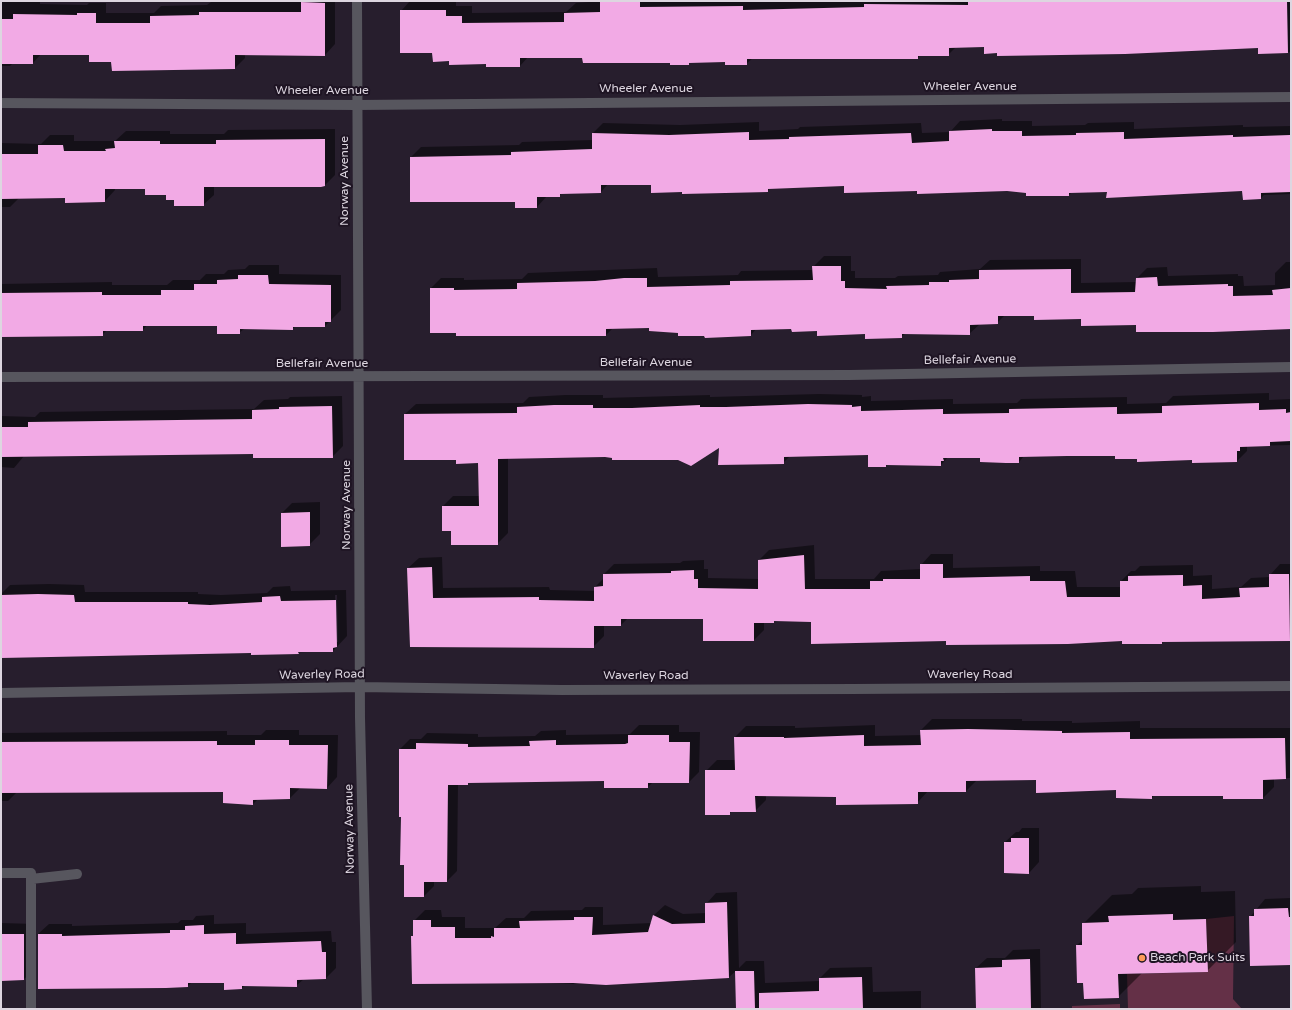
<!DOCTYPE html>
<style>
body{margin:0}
#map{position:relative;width:1292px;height:1010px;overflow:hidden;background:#271e2d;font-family:"Varela Round",sans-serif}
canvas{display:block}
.frame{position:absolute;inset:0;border:2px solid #ddd6e0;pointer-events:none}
</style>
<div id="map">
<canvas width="1292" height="1010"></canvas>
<div class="frame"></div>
</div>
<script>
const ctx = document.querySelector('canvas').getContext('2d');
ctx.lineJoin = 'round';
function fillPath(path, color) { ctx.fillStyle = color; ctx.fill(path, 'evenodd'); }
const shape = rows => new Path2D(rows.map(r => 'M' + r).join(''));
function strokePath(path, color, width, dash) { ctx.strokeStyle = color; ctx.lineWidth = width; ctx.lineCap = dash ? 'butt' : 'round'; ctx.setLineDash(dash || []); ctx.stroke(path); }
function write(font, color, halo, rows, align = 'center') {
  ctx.font = font + ' "Varela Round",sans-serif'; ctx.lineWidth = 4; ctx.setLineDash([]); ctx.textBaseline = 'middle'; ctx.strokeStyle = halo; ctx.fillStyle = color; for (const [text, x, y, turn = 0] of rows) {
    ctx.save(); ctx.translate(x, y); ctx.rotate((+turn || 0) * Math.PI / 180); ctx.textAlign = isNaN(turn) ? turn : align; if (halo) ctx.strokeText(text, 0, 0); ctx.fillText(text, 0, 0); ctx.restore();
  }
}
fillPath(shape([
 [1234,916,1233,999,1242,1009,1128,1009,1127,974,1208,972,1206,919],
 [1120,1004,1120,1009,1072,1009,1072,1006]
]), '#643047');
fillPath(shape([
 [1,1,40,1,40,4,87,5,89,3,106,3,106,13,154,13,161,6,207,5,211,2,335,1,335,44,325,55,245,54,245,58,235,68,112,61,90,54,41,54,33,63,13,63,10,66,1,66],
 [410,1,456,1,456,6,472,6,472,13,566,12,576,3,602,1,1291,1,1291,52,1259,53,1259,47,998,52,985,46,956,47,948,55,920,55,918,58,753,58,746,64,726,61,691,62,688,64,583,57,528,57,520,66,450,60,433,52,401,11],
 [1002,119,1002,121,1032,121,1032,126,1085,125,1088,123,1134,122,1134,129,1243,125,1243,127,1291,126,1291,194,1264,195,1261,198,1243,190,1072,192,1069,195,1007,190,918,190,845,185,770,188,768,191,652,184,608,184,601,192,562,193,559,196,547,196,537,207,516,201,411,157,421,147,519,145,522,142,593,140,593,133,603,123,680,125,759,122,759,131,798,129,800,127,921,123,922,133,950,132,960,121],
 [335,129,335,175,325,185,214,186,214,195,203,205,175,199,167,194,146,188,115,188,115,190,105,201,66,197,19,198,10,207,1,207,1,143,41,144,50,135,74,135,74,141,115,141,126,131,170,131,170,134,224,134,228,130],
 [824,256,851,256,851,271,855,271,855,278,895,278,898,276,938,275,940,272,980,269,990,260,1081,259,1081,283,1136,282,1137,278,1147,268,1167,267,1168,276,1238,274,1238,276,1243,276,1244,286,1275,285,1275,273,1286,262,1291,262,1291,329,1137,324,1082,318,1035,315,1005,315,997,323,980,324,969,334,906,333,901,337,792,327,757,328,751,335,679,332,650,327,613,328,606,335,431,288,441,278,464,278,464,280,522,279,528,273,657,268,658,277,738,275,741,271,813,270,813,267],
 [249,265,279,265,279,274,341,275,341,310,325,326,296,326,292,329,244,329,239,333,218,325,147,325,143,330,107,330,102,335,1,336,1,284,112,282,112,285,167,285,173,280,200,280,206,274,224,274,228,270,245,269],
 [1269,393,1269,400,1291,399,1291,445,1247,446,1247,451,1237,461,1138,458,1116,455,1024,456,1019,462,981,457,948,457,941,465,887,464,886,466,869,454,790,456,783,463,720,447,678,459,613,457,508,458,508,533,497,544,452,530,443,506,453,496,480,496,479,462,457,459,405,414,416,404,523,403,529,397,565,395,603,395,603,398,710,395,710,397,819,394,862,395,862,397,871,396,871,401,953,399,953,404,1017,403,1021,399,1127,397,1127,404,1166,403,1173,396],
 [342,396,343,446,332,457,254,453,24,456,14,468,1,467,1,416,35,417,40,412,254,409,264,400,288,399,290,397],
 [320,502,320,534,309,545,282,546,282,513,292,503],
 [814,545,815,579,874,579,881,571,921,569,921,565,931,554,953,554,953,568,1040,566,1040,571,1075,571,1077,587,1121,587,1121,581,1131,571,1135,571,1140,566,1193,565,1193,576,1212,575,1212,589,1241,587,1251,578,1270,577,1270,575,1280,564,1291,564,1291,639,1163,641,1162,643,1123,640,947,640,812,621,775,620,773,622,764,622,764,630,754,640,704,618,628,618,621,625,604,625,604,636,593,647,411,646,408,568,419,558,442,557,443,588,549,587,550,590,595,591,595,587,604,578,604,574,614,564,680,563,683,561,704,560,704,569,708,569,708,578,759,579,759,560,769,550],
 [49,584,84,585,85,592,198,592,198,594,221,595,267,593,273,587,290,586,291,591,346,590,347,636,333,651,252,654,251,652,1,656,1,594,10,585],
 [335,595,337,595,338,642,336,642],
 [932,719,1022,719,1022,721,1072,721,1072,723,1140,721,1140,728,1291,728,1291,778,1274,778,1274,787,1263,798,1224,795,1154,795,1152,798,1117,789,1037,779,977,780,966,791,928,791,917,803,837,796,766,795,766,800,755,811,732,811,729,814,706,771,717,760,736,760,735,737,746,726,795,726,795,728,875,725,875,736,922,735,921,730],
 [639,725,679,725,679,732,700,732,699,772,689,782,653,782,648,787,605,780,469,782,467,784,458,784,457,871,447,881,434,881,434,886,424,896,405,864,400,749,410,739,421,739,427,733,478,734,478,737,535,736,541,731,566,730,566,735,630,734],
 [266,730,299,730,299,735,338,735,337,777,327,788,300,788,290,798,258,799,253,804,224,791,17,792,8,801,1,801,1,733,227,731,227,735,261,735],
 [1022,828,1039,828,1039,862,1029,873,1005,842,1016,832,1019,832],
 [1201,886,1201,892,1235,891,1236,942,1207,971,1143,972,1118,997,1084,982,1077,945,1083,940,1083,924,1112,895,1132,894,1138,888],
 [737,892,739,968,746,961,764,961,765,983,820,981,820,978,830,968,872,967,873,992,921,991,921,1008,929,1009,737,1009,736,971,729,977,606,984,413,983,412,937,414,935,414,921,425,910,441,910,442,917,465,917,465,928,495,928,506,918,524,918,531,911,582,910,585,907,603,907,603,925,652,923,654,915,665,905,683,914,706,913,706,904,716,893],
 [1291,898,1291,965,1251,965,1250,917,1265,899],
 [214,915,214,924,246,923,246,934,331,931,332,942,336,942,336,968,326,978,304,979,296,986,245,985,242,988,225,982,192,982,188,986,38,934,49,924,72,924,72,926,178,923,181,920,193,920,196,916],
 [1,923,35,924,35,969,24,979,1,980],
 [1040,949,1041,1009,977,1009,976,968,987,958,1005,958,1013,950]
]), '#0007');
fillPath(shape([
 [968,1,1287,1,1288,53,1258,54,1258,48,1125,54,997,56,997,53,984,54,984,47,949,48,949,56,918,56,918,59,747,59,747,65,725,65,725,62,689,63,689,65,670,65,670,63,583,63,582,58,520,58,520,67,486,67,486,64,449,65,449,61,433,62,432,53,400,53,400,10,446,10,446,16,462,16,462,23,564,22,564,13,600,12,600,2,640,2,640,7,743,6,743,10,864,7,864,4,968,5],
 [301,2,325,3,325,56,235,55,235,69,112,71,111,62,89,62,89,55,33,55,33,64,1,64,1,19,13,19,13,14,77,15,77,13,96,13,96,23,150,23,150,16,199,15,199,12,301,12],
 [992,129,992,131,1022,131,1022,136,1076,135,1076,133,1124,132,1124,139,1233,135,1233,137,1290,135,1291,192,1261,193,1261,199,1243,200,1242,191,1106,198,1107,192,1069,193,1069,196,1026,196,1026,193,1007,191,917,194,917,191,844,193,844,186,768,189,768,192,682,194,682,192,651,193,651,185,601,185,601,193,560,194,560,197,537,197,537,208,515,208,515,202,410,202,410,157,511,155,511,152,592,149,592,133,669,135,749,132,749,140,789,139,789,137,911,133,912,143,949,141,949,131],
 [325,139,325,186,321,187,204,187,204,206,174,206,174,200,166,200,166,195,145,195,145,189,105,189,105,202,65,203,65,198,1,199,1,154,38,154,38,145,63,145,64,151,106,151,105,149,115,148,114,141,160,141,160,144,216,144,216,140],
 [812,266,841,266,841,281,845,281,845,288,887,289,886,286,929,285,929,282,949,282,949,280,979,279,979,270,1071,269,1071,293,1135,292,1136,278,1157,277,1158,286,1228,284,1228,286,1233,286,1233,296,1273,295,1272,290,1291,288,1291,329,1213,332,1136,332,1136,325,1081,326,1081,319,1034,320,1034,316,998,316,998,324,970,325,970,335,902,334,902,338,865,339,865,334,817,336,817,331,792,332,791,329,751,330,751,336,705,338,704,336,678,336,678,333,649,331,649,328,606,329,606,336,456,336,456,333,430,333,430,288,454,288,454,290,517,289,517,283,595,281,624,278,647,278,647,287,730,285,730,281,813,280],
 [238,275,268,275,269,284,331,285,331,322,325,322,325,327,293,327,293,330,240,329,240,334,217,334,217,326,143,326,143,331,103,331,103,336,1,337,1,293,102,292,102,295,161,295,161,290,194,290,194,284,217,284,217,280,238,279],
 [1259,403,1259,410,1286,409,1286,413,1291,412,1291,441,1270,442,1270,446,1240,447,1240,451,1237,451,1237,462,1192,463,1192,460,1137,462,1137,459,1115,459,1115,456,1067,456,1019,457,1019,463,1006,463,980,462,980,458,943,458,944,461,941,461,941,466,886,465,886,467,868,467,868,455,784,457,784,464,718,465,719,448,691,466,678,460,612,460,612,458,605,457,498,459,498,545,451,545,451,531,442,531,442,506,479,506,478,463,456,464,456,460,404,460,404,414,517,413,517,407,554,405,593,405,593,408,632,408,700,405,700,407,726,407,808,404,852,405,852,407,861,406,861,411,943,409,943,414,1009,413,1009,409,1117,407,1117,414,1162,413,1162,406],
 [332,406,333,458,253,458,253,454,1,457,1,427,28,427,28,422,252,419,252,410,279,409,279,407],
 [310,512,310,546,281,547,281,513],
 [804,555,805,589,870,589,870,581,883,581,883,579,920,579,920,564,943,564,943,578,1030,576,1030,581,1065,581,1067,597,1120,597,1120,581,1128,581,1128,576,1183,575,1183,586,1202,585,1202,599,1240,597,1239,588,1269,587,1269,574,1289,574,1290,641,1162,642,1162,644,1122,644,1122,641,1068,644,946,645,946,641,811,644,811,622,774,621,774,623,754,623,754,641,703,641,703,619,621,619,621,626,594,626,594,648,410,647,407,568,432,567,433,598,539,597,539,600,594,601,594,587,603,586,603,574,671,573,671,571,694,570,694,579,698,579,698,588,758,589,758,560],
 [38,594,74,595,75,602,188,602,188,604,210,605,262,602,262,597,280,596,281,601,336,600,337,647,333,648,333,652,298,652,299,654,251,655,251,653,1,658,1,595],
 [968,729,1062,731,1062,733,1130,732,1130,739,1285,738,1286,779,1263,780,1263,799,1223,799,1223,796,1152,796,1152,799,1116,798,1116,790,1036,793,1036,780,966,781,966,792,918,792,918,804,836,805,836,797,755,796,756,812,730,812,730,815,705,815,705,770,735,770,734,737,784,737,784,738,864,735,864,746,921,745,920,730],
 [628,735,669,735,669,742,690,742,689,783,648,783,648,788,604,788,604,781,468,783,468,785,448,785,447,882,424,882,424,897,404,897,404,865,400,865,401,817,399,817,399,749,416,749,416,743,468,744,468,747,530,746,529,741,556,740,556,745,625,744,628,743],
 [255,740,289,740,289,745,328,745,327,789,290,788,290,799,253,800,253,805,223,803,223,792,1,793,1,742,217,741,217,745,255,745],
 [1011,838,1029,838,1029,874,1004,873,1004,842,1011,842],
 [727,902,729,978,606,985,573,983,412,984,411,936,413,936,413,920,431,920,431,927,455,927,455,938,491,938,491,936,494,937,494,928,520,928,519,921,574,920,574,917,593,917,592,935,648,932,653,915,672,924,705,923,705,903],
 [1288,908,1289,917,1291,917,1291,965,1250,966,1249,916,1254,916,1254,909],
 [1173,914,1173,920,1206,919,1208,972,1118,974,1119,998,1084,999,1083,983,1077,983,1076,945,1082,945,1082,923,1109,922,1108,916],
 [204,925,204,934,236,933,236,944,321,941,322,952,326,952,326,979,297,980,297,987,242,986,242,989,224,990,224,983,188,983,188,987,166,988,38,989,38,934,62,934,62,936,170,933,170,930,185,930,185,926],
 [1,934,24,934,24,980,1,981],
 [1030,959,1031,1009,976,1009,975,968,1002,967,1002,960],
 [735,971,754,971,755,1009,736,1009],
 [862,977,863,1009,759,1009,759,993,819,991,819,978]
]), '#f2aae5');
strokePath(shape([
 [1,873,31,873,31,1009],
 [31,879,77,874]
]), '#57565e', 10);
strokePath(shape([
 [357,1,360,718,367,1009],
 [1,103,357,105,1291,97],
 [1,377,850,375,1291,367],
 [1,693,360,687,562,690,854,689,1291,686]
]), '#57565e', 10);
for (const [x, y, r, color] of [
 [1142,958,4,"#fe9b59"]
]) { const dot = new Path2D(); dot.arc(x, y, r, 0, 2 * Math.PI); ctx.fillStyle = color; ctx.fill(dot); strokePath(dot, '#1e1423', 1.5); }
write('12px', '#ddd6e0', '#1e1423', [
 ["Wheeler Avenue",970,87],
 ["Wheeler Avenue",646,89],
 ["Wheeler Avenue",322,91],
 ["Norway Avenue",345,181,-90],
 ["Bellefair Avenue",970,360,-1],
 ["Bellefair Avenue",646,363],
 ["Bellefair Avenue",322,364],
 ["Norway Avenue",347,505,-90],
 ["Waverley Road",322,675,-1],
 ["Waverley Road",970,675],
 ["Waverley Road",646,676],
 ["Norway Avenue",350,829,-91]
]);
write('12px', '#ddd6e0', '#1e1423', [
 ["Beach Park Suits",1150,958]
], 'left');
</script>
